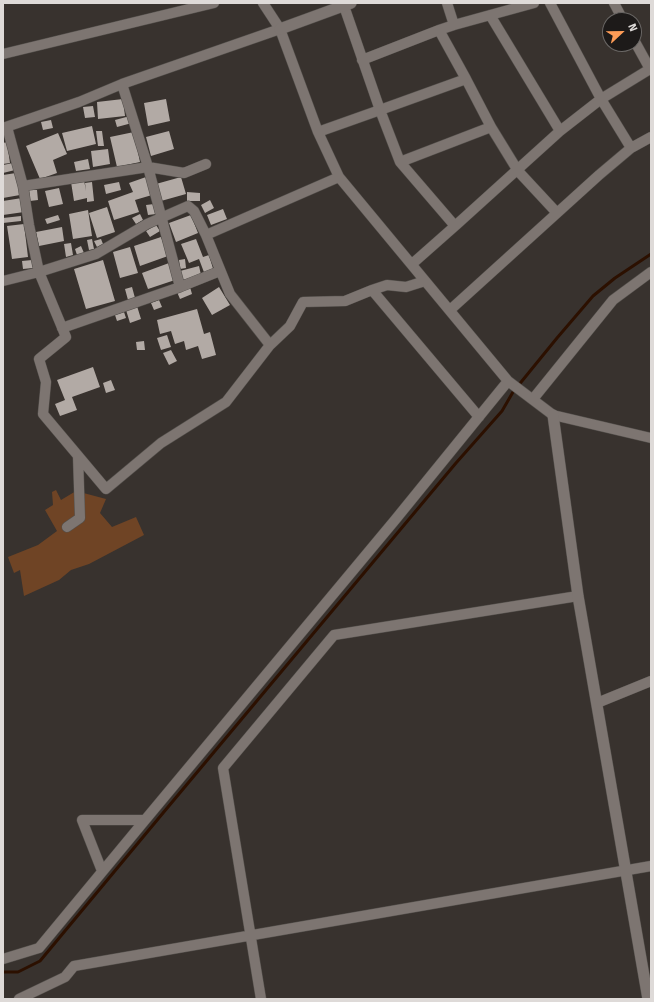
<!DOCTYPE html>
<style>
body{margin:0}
#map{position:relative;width:654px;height:1002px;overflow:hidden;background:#38322e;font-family:"Fira Sans",sans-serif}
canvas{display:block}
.frame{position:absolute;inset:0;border:4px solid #dedad8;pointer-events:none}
.north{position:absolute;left:602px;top:12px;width:40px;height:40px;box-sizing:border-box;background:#1d1a19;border:1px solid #6a6765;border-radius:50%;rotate:68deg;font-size:11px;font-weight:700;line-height:16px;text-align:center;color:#dedad8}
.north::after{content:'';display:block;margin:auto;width:14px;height:18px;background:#fe9c57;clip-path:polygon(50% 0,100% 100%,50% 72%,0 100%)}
</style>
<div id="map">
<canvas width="654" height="1002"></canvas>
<div class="frame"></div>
<div class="north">N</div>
</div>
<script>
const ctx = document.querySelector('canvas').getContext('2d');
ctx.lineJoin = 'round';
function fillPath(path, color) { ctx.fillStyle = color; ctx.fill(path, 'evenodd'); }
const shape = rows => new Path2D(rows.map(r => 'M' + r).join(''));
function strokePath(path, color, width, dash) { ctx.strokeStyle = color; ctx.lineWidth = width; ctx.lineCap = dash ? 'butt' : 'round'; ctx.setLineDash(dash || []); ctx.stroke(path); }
fillPath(shape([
 [56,490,61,500,76,491,106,499,100,513,112,527,136,517,144,535,89,564,71,570,59,580,24,596,20,570,14,573,8,557,38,545,57,531,45,510,53,505,52,492]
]), '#6f4425');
strokePath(shape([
 [3,972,18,972,40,961,163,813,456,463,502,411,513,392,557,338,593,296,615,278,651,254]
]), '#2c1000', 3);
fillPath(shape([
 [123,99,125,116,98,119,97,102],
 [166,99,170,121,148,126,144,103],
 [93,106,95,117,85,118,83,107],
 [130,116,132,123,117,127,115,120],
 [51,120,53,128,43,130,41,122],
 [92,126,96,144,67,151,62,133],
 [96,131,102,131,104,146,98,146],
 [169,131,174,149,151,156,146,137],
 [134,132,140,162,117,167,110,137],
 [58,133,67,154,53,160,57,173,40,179,26,146],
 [7,142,10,163,3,164,3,143],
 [108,149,110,164,93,167,91,151],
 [88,159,90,169,76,171,74,162],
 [13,163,15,170,3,173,3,165],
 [16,173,20,195,3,198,3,175],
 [146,177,152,195,135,200,139,212,114,220,108,201,133,192,129,183],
 [181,177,186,194,161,201,156,184],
 [84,180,86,191,85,183,92,182,94,201,87,202,87,198,74,201,71,182],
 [119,182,121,190,106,194,104,185],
 [59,188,63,204,49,207,45,191],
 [29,190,37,190,38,200,30,201],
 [187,192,200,193,200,201,187,201],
 [22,198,24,212,3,215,3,201],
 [210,200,214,208,205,213,201,205],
 [154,204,156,214,148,215,146,205],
 [107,207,115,232,97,238,89,213],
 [223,209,227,219,211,225,207,215],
 [88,210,92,236,73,239,69,214],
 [140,214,143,220,136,224,132,218],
 [58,215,60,220,47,224,45,219],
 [191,215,198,233,176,242,169,223],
 [21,216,21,221,3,223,3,218],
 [24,224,28,257,12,259,7,226],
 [156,225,160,231,150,237,146,231],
 [62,227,64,241,39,246,36,232],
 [161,237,168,256,140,266,134,246],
 [92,239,94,249,89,250,87,240],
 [101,239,103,244,97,247,94,241],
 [196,239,203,257,209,255,214,272,205,275,199,259,189,263,181,244],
 [71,243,73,255,66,257,64,244],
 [81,246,84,253,77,255,75,249],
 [130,247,138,273,120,278,113,252],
 [185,259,186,268,180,269,179,260],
 [32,260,33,268,23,269,22,261],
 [103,260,115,301,86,309,74,269],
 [169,263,175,280,148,289,142,273],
 [199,266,201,275,183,280,180,271],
 [132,287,135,298,128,300,125,289],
 [190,287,192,294,180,299,177,292],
 [219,287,230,305,212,315,202,298],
 [159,300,162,307,154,310,151,303],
 [137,306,141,319,130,323,126,310],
 [197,309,204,334,210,332,216,355,202,359,198,346,186,350,184,341,175,344,171,331,160,334,157,320],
 [124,312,126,318,117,321,115,315],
 [167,335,171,347,161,350,157,338],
 [144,341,145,350,137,350,136,342],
 [171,350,177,361,169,365,163,353],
 [93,367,100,387,72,397,77,410,60,416,55,404,65,400,57,380],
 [111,380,115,390,106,393,103,383]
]), '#b2aaa5');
const minor = shape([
 [263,3,280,29,318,132,339,177,508,381,553,415,651,438],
 [550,3,601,99,631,148],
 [614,3,623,20],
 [454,25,534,3],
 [439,30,454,25,447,3],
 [3,54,214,3],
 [362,60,439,30,466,79,380,110,400,162,491,127,466,79],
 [122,84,148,167,180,287,220,271],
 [7,127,23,186,148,167,184,173,206,164],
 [491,127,518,171,557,213],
 [3,128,79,102,122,84,280,29],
 [560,131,601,99,650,69,634,40],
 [318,132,380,110,344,6],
 [400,162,455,226,412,264],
 [23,186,29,225,39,272,66,337,39,359,46,382,43,414,106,489,161,443,226,402,270,345,230,294,206,235],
 [455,226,560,131,490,15],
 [3,281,39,272,96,254,147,224,188,206,194,211,206,235,339,177],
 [372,290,387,285,406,287,425,281],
 [450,310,599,175,631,148,651,137],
 [62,328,180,287],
 [270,345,290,326,303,302,345,301,372,290,479,417],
 [533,399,613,300,651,272],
 [67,527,80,518,78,456],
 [597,703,651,681],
 [145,820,395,520,508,381],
 [3,959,39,948,145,820,82,820,102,871],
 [19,999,65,977,74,966,651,866],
 [261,999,223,768,334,635,578,596]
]);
const tertiary = shape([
 [280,29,351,3],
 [553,415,578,596,648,999]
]);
strokePath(minor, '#54504c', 11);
strokePath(tertiary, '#54504c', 12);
strokePath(minor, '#7d7571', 10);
strokePath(tertiary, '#7d7571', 11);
</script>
